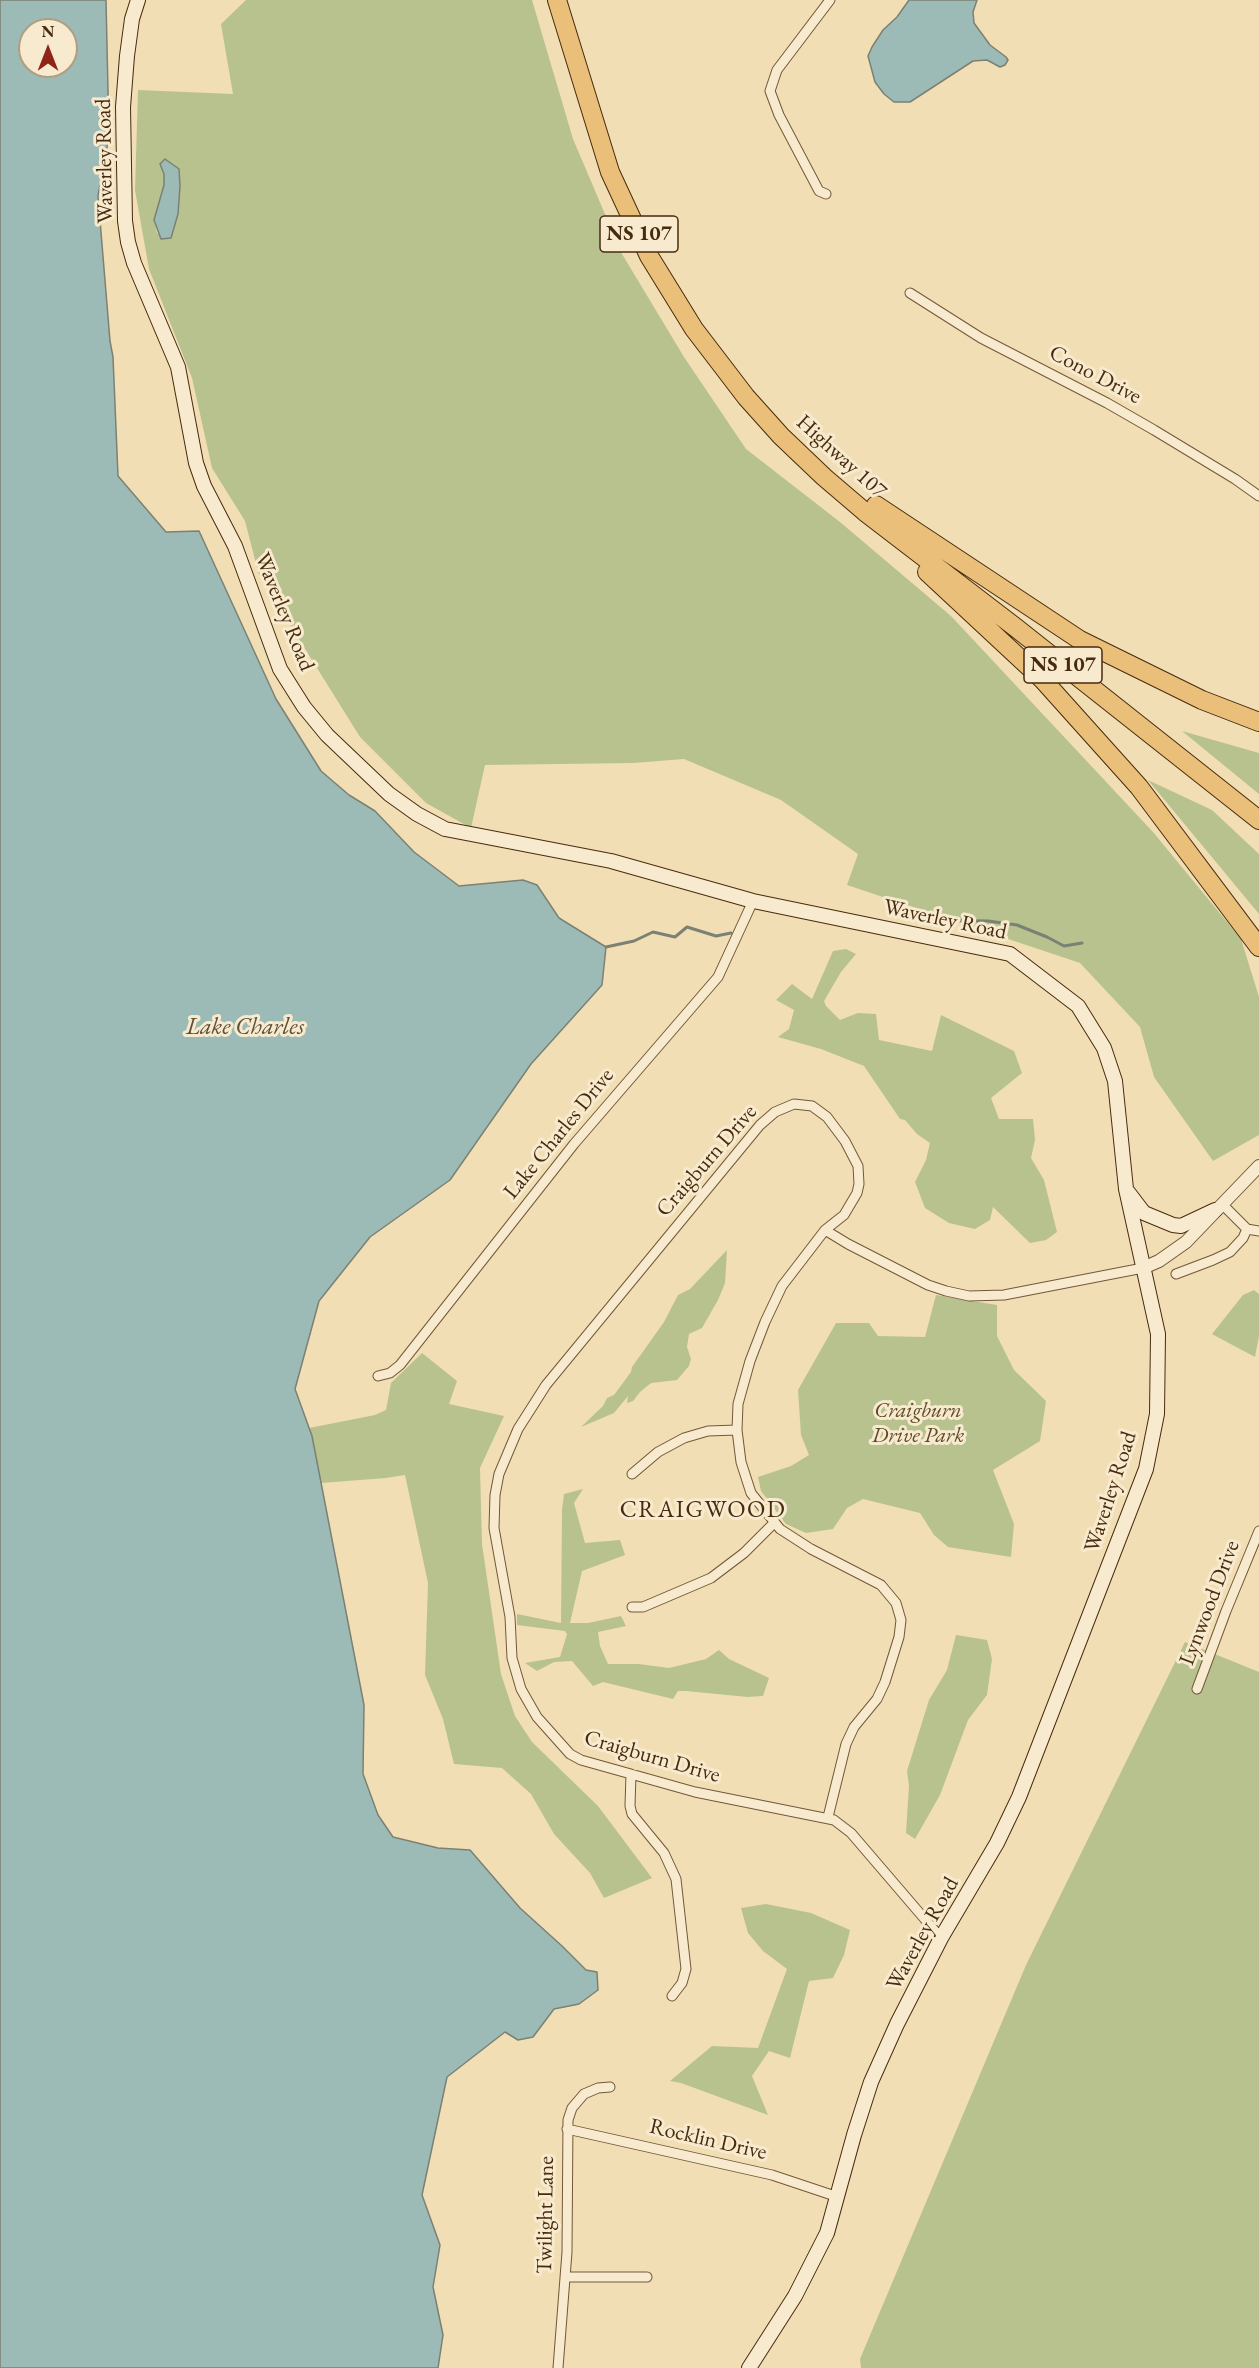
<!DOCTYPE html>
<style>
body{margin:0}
#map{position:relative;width:1259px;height:2368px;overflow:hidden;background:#f2deb4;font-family:"EB Garamond",serif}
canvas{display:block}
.north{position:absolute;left:18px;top:18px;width:60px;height:60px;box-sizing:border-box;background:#f7eace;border:2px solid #b19e81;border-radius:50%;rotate:0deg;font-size:16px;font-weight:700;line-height:24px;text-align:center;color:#482b0e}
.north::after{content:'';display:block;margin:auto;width:21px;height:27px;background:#8f2418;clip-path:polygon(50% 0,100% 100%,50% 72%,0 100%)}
</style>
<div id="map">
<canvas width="1259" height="2368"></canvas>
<div class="north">N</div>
</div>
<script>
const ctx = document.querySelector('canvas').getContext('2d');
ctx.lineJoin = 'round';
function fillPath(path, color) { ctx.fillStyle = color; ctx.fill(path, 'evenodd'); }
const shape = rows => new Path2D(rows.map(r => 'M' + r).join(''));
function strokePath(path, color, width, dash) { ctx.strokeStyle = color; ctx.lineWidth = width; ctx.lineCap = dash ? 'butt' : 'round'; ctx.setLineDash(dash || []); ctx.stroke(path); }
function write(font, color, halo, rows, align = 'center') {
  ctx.font = font + ' "EB Garamond",serif'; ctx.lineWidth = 6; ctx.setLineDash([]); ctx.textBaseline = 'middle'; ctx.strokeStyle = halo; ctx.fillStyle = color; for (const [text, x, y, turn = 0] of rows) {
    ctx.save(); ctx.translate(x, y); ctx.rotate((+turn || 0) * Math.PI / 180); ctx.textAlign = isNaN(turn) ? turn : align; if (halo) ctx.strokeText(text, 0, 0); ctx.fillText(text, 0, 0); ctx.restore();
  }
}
fillPath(shape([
 [246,0,532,0,573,139,622,254,684,357,746,449,840,522,951,616,1153,832,1241,939,1259,997,1259,1135,1213,1161,1154,1077,1140,1027,1080,963,847,885,858,854,781,800,684,759,633,763,485,765,471,828,426,803,360,737,259,575,245,521,212,468,192,378,149,269,135,190,138,90,233,94,221,24],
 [164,174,171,238,157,233,154,220,164,185],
 [1182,731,1259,753,1259,794],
 [1148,780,1212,810,1259,854,1259,914],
 [846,949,856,954,841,972,824,1001,826,1006,840,1020,858,1013,876,1014,879,1040,932,1051,941,1015,1014,1051,1022,1073,991,1098,999,1119,1033,1119,1035,1140,1031,1158,1044,1180,1057,1232,1046,1240,1030,1243,993,1207,990,1220,975,1229,949,1223,925,1208,915,1182,926,1160,930,1143,917,1134,905,1120,900,1119,864,1066,821,1049,778,1037,789,1029,794,1010,776,1000,792,984,812,999,833,951],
 [727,1250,725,1283,718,1300,702,1328,689,1334,687,1347,691,1359,689,1366,677,1380,651,1383,640,1392,633,1401,627,1403,628,1396,614,1413,581,1427,603,1406,607,1398,614,1395,631,1372,632,1367,664,1322,678,1295,690,1289],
 [1254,1290,1259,1294,1259,1336,1255,1357,1212,1334,1243,1295],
 [936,1295,997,1305,997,1336,1014,1370,1046,1401,1040,1441,993,1470,1014,1524,1011,1557,948,1547,934,1535,920,1513,863,1499,847,1508,833,1529,806,1533,786,1524,761,1491,758,1477,791,1466,809,1455,801,1435,798,1390,836,1323,869,1323,878,1336,925,1337],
 [422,1353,457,1381,449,1404,504,1416,480,1468,482,1544,501,1674,515,1716,532,1742,598,1806,652,1878,604,1898,590,1873,554,1834,531,1794,502,1768,454,1764,443,1719,425,1675,428,1583,405,1475,386,1478,321,1483,309,1428,375,1415,386,1410,391,1383],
 [583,1489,574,1503,585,1543,620,1540,625,1555,582,1571,570,1623,588,1623,621,1616,626,1626,598,1632,600,1646,608,1664,639,1664,669,1668,706,1659,719,1650,729,1659,769,1678,763,1696,748,1697,686,1691,678,1691,673,1699,603,1682,593,1686,572,1661,554,1662,537,1671,525,1663,560,1657,567,1634,565,1631,517,1625,517,1614,561,1623,562,1510,564,1494],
 [956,1635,987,1640,992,1659,987,1695,968,1720,940,1795,915,1839,906,1833,909,1786,907,1771,929,1700,947,1670],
 [1185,1642,1259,1672,1259,2368,861,2368,860,2359,1026,1965],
 [766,1904,811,1913,850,1930,844,1955,833,1978,809,1981,790,2058,769,2051,752,2076,768,2115,681,2083,670,2081,712,2046,758,2048,787,1969,763,1951,748,1933,741,1908]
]), '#b8c28f');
const water = shape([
 [0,0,106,0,109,136,98,196,110,341,113,357,118,476,166,532,199,531,276,699,321,771,349,795,375,811,414,852,459,886,523,880,537,885,559,918,606,947,602,985,531,1064,450,1180,370,1237,319,1301,295,1389,312,1436,364,1705,363,1774,378,1815,393,1837,438,1848,470,1850,520,1908,562,1946,586,1970,597,1972,598,1990,579,2004,554,2009,533,2037,518,2040,505,2032,447,2077,422,2195,440,2245,433,2287,443,2335,438,2368,0,2368,0,0],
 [30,30,66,30,66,66,30,66,30,30],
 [909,0,977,0,973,12,974,23,990,45,1006,57,1008,60,1005,65,1000,67,987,60,973,61,910,102,894,102,884,94,875,82,868,56,872,47,883,30,897,17,909,0],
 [165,159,179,169,180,186,178,214,171,238,161,239,154,220,164,185,164,174,160,164,165,159]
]);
fillPath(water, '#9dbbb6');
strokePath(water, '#7b8173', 1.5);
strokePath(shape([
 [926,920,988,921,1017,925,1047,937,1064,946,1082,943],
 [606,947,634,941,653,932,675,937,687,927,716,936,731,933]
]), '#7b8173', 3);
const minor = shape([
 [826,194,819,191,779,115,770,91,777,70,830,0],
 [910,293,981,338,1107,403,1154,430,1235,479,1259,496],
 [1222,1204,1247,1229,1259,1231],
 [825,1230,848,1244,928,1285,946,1291,969,1296,1004,1295,1143,1268],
 [1176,1274,1213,1260,1230,1252,1243,1238,1247,1229],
 [378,1376,390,1373,400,1365,574,1144,718,977,753,901],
 [632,1474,658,1452,684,1438,708,1431,737,1430],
 [632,1607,643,1607,711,1578,744,1553,774,1523],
 [1197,1689,1226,1611,1259,1531],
 [631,1774,630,1806,632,1814,664,1853,676,1879,686,1969,682,1983,672,1996],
 [828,1817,846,1744,854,1727,877,1699,885,1682,899,1637,901,1620,896,1603,881,1585,811,1549,780,1529,751,1493,741,1462,737,1430,738,1404,750,1361,765,1322,782,1286,825,1230,844,1215,857,1193,859,1184,858,1166,845,1141,827,1117,812,1106,794,1104,775,1112,760,1125,546,1385,518,1429,499,1474,495,1495,494,1528,510,1617,512,1658,521,1689,537,1717,570,1754,581,1760,695,1792,834,1820,851,1833,941,1938],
 [567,2129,772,2175,838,2197],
 [565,2277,647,2277],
 [558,2368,567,2252,568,2120,572,2108,584,2094,598,2088,610,2087]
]);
const tertiary = shape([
 [1143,1268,1159,1261,1186,1242,1259,1166]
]);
const secondary = shape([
 [138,0,132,19,127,56,123,107,125,221,128,242,134,263,178,367,196,463,204,486,235,546,280,669,304,707,327,735,389,794,417,814,445,829,611,861,753,901,1010,954,1078,1006,1104,1048,1115,1081,1126,1189,1158,1334,1157,1414,1146,1469,1019,1797,997,1843,941,1938,897,2024,871,2082,854,2135,827,2233,795,2296,749,2368],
 [1128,1192,1144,1213,1173,1225,1181,1226,1215,1210]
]);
const motorway = shape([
 [557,0,610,172,649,256,694,329,746,397,781,436,824,477,865,512,1015,627,1259,820],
 [876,505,1080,640,1202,700,1259,722],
 [927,572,1043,680,1139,787,1259,947]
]);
strokePath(minor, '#725838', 11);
strokePath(tertiary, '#725838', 14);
strokePath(secondary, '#482b0e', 16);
strokePath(motorway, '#482b0e', 20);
strokePath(minor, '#f7eace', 9);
strokePath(tertiary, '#f7eace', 12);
strokePath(secondary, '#f7eace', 14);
strokePath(motorway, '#e9bf7a', 18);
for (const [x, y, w] of [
 [639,234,78],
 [1063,665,78]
]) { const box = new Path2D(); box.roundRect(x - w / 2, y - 18, w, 36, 4.5); ctx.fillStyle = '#f7eace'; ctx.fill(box); strokePath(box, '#482b0e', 1.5); }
write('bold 21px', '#482b0e', null, [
 ["NS 107",639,234],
 ["NS 107",1063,665]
]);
write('22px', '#482b0e', '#f7eace', [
 ["Waverley Road",105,161,-91],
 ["Cono Drive",1095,375,28],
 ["Highway 107",841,457,42],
 ["Waverley Road",284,612,68],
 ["Waverley Road",945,920,12],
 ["Lake Charles Drive",559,1134,-51],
 ["Craigburn Drive",707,1161,-49],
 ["Waverley Road",1111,1492,-72],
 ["Lynwood Drive",1210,1603,-69],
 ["Craigburn Drive",652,1757,16],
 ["Waverley Road",923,1934,-61],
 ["Rocklin Drive",708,2140,13],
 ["Twilight Lane",546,2215,-89]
]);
write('italic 22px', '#5e4928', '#f7eace', [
 ["Craigburn",918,1411],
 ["Drive Park",918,1436]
]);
write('italic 24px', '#5d4f38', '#f7eace', [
 ["Lake Charles",245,1027]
]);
ctx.letterSpacing = '1.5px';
write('24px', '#482b0e', '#f7eace', [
 ["CRAIGWOOD",703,1510]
]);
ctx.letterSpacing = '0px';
</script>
